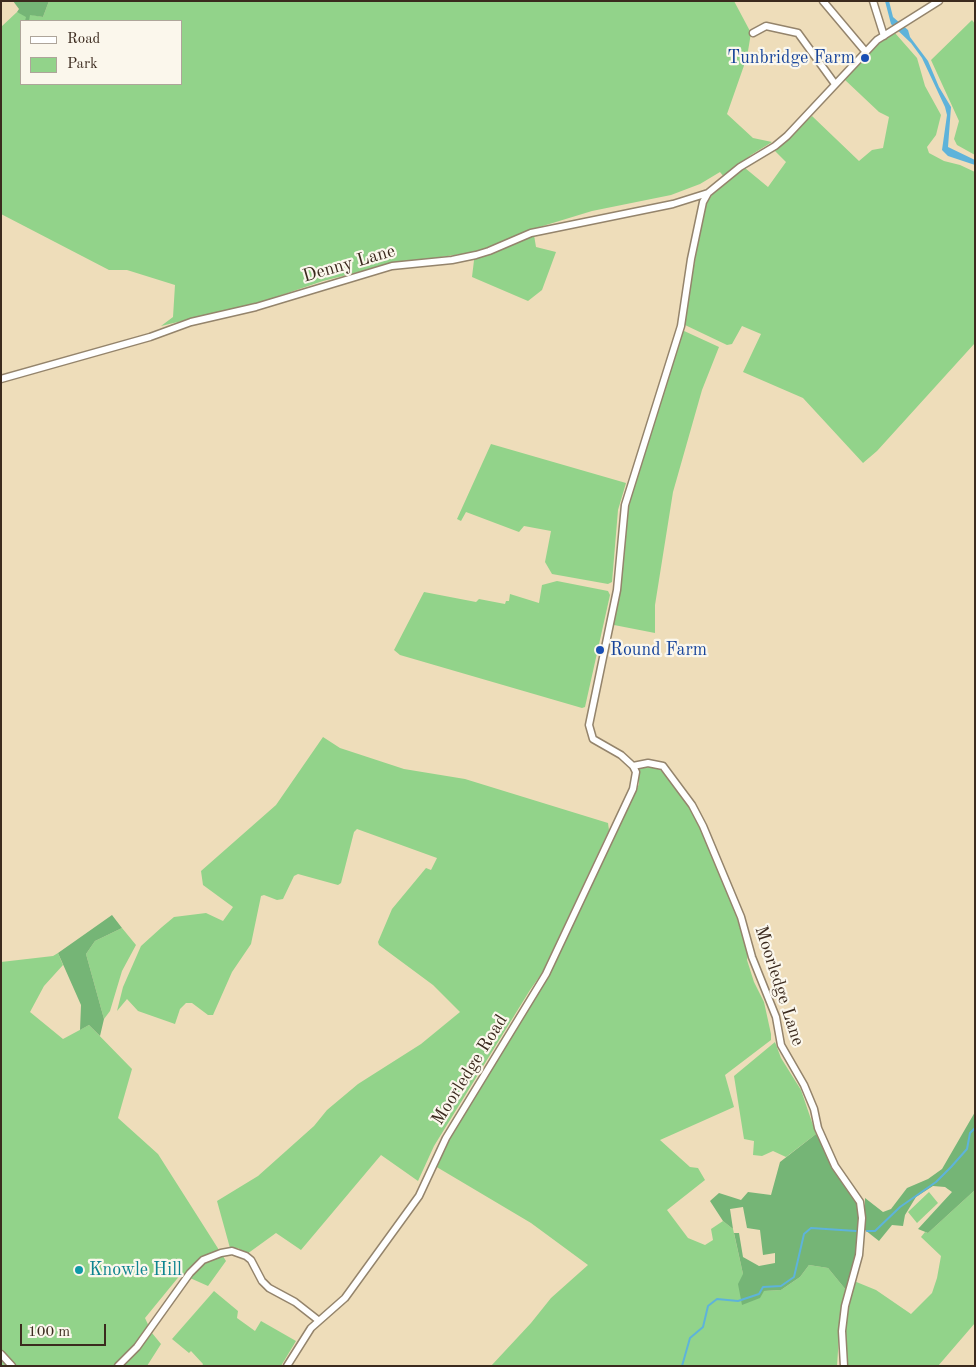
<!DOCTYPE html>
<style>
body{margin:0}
#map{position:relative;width:976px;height:1367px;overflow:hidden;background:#eeddba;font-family:"Old Standard TT",serif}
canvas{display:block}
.frame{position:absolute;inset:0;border:2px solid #3b2a1e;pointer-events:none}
.legend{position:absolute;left:20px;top:20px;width:162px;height:65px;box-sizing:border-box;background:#fbf7ec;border:1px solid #aea59a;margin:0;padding:6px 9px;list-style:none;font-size:15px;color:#3b2a1e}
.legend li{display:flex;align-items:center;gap:10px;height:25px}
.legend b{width:25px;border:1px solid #aea59a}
.scale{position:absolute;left:20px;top:1324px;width:86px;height:22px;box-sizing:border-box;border:2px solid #3b2a1e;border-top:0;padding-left:6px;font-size:15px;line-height:18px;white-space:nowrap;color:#3b2a1e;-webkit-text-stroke:4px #fbf7ec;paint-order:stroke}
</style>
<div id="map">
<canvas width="976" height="1367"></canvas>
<div class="frame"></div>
<ul class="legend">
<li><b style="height:6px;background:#fff"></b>Road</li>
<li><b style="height:14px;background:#92d38a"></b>Park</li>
</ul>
<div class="scale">100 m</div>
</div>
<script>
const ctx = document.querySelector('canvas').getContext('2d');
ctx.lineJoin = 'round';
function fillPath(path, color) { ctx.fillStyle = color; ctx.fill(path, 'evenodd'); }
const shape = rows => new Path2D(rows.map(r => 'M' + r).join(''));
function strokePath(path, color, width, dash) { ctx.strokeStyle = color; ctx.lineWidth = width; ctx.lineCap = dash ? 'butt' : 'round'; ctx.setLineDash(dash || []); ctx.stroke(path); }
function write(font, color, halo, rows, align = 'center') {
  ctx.font = font + ' "Old Standard TT",serif'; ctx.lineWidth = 4.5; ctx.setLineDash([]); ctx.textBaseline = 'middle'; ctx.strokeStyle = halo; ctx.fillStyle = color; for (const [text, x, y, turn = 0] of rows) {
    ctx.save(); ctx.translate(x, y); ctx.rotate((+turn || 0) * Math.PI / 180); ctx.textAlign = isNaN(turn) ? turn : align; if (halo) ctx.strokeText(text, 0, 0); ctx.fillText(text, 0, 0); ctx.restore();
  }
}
fillPath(shape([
 [49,1,734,1,751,33,747,57,727,114,753,138,772,142,751,155,724,177,720,172,700,184,671,195,592,211,533,229,536,247,556,252,542,290,528,301,472,277,475,252,386,265,323,281,258,303,161,326,173,317,175,285,127,270,109,270,1,214,1,27,17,12,43,17],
 [21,21,181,21,181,84,21,84],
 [972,20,975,24,975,155,957,145,954,139,959,121,931,60],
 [895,33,917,58,925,86,941,115,936,135,927,147,929,153,944,161,960,165,975,172,975,343,877,451,863,463,803,398,743,372,761,334,742,326,732,344,727,345,685,325,684,322,705,204,713,194,745,168,768,187,786,162,774,150,812,116,859,161,872,150,883,148,889,117,879,112,844,79,878,44],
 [682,330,719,347,702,390,673,492,655,605,655,633,614,625,613,623,624,560,625,520,630,497,667,384],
 [491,444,626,483,618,510,612,582,608,584,552,574,545,562,551,531,524,526,519,532,466,512,461,521,457,519],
 [557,581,608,591,610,595,585,707,582,708,400,655,394,650,424,592,476,602,479,599,505,604,506,601,509,601,510,594,539,603,542,585],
 [323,737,340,748,404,769,465,779,608,823,609,830,542,973,530,990,434,1146,418,1181,381,1155,301,1250,276,1233,247,1254,238,1248,230,1248,217,1201,258,1176,314,1126,327,1110,358,1084,421,1044,460,1012,433,985,379,945,378,942,392,909,426,868,431,870,437,858,357,829,354,832,341,883,338,885,298,874,294,876,283,899,277,900,264,895,261,896,251,944,232,972,213,1015,208,1015,192,1003,186,1003,180,1009,175,1024,138,1011,127,999,117,1011,123,987,141,946,162,927,174,917,206,913,223,921,233,907,203,885,201,871,276,805],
 [650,767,658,768,665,774,689,806,703,835,734,909,748,954,747,960,754,982,764,1002,771,1034,771,1040,725,1075,734,1107,660,1140,690,1167,698,1168,705,1180,667,1210,688,1238,705,1245,713,1240,711,1229,723,1221,733,1229,743,1274,764,1291,781,1290,800,1277,809,1265,828,1268,846,1290,840,1321,837,1366,491,1366,531,1323,551,1298,588,1265,531,1223,435,1166,447,1140,540,990,639,784,639,768],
 [122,928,136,945,122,971,110,1011,104,1019,86,954,95,941],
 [58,953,63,965,44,986,30,1012,63,1039,89,1025,132,1069,118,1118,158,1154,226,1261,208,1286,181,1274,145,1318,152,1333,161,1344,147,1366,1,1366,1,962,53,956],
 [775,1042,781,1058,801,1090,816,1134,786,1157,773,1151,762,1156,753,1155,754,1141,744,1139,734,1076],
 [975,1190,975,1323,938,1366,847,1365,844,1332,854,1281,876,1290,911,1314,932,1293,937,1278,941,1256,921,1237,925,1232,928,1233],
 [929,1192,938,1203,917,1223,908,1212],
 [214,1291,238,1311,237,1318,255,1331,261,1321,296,1341,281,1366,202,1366,203,1364,191,1351,189,1353,172,1339]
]), '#92d38a');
fillPath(shape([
 [13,1,49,1,43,17,30,15,29,21,25,21,26,17,17,12,19,9],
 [112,915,122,928,95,941,86,954,104,1019,100,1036,89,1025,80,1030,81,1005,58,953],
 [975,1112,975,1190,928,1233,918,1229,952,1192,945,1187,933,1186,916,1197,905,1215,903,1226,892,1225,879,1241,865,1230,865,1198,883,1212,891,1209,907,1188,928,1179,942,1169],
 [816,1134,844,1186,858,1203,860,1219,857,1255,846,1290,828,1268,809,1265,800,1277,781,1290,764,1291,760,1298,742,1305,738,1284,743,1274,734,1233,739,1233,743,1257,759,1266,775,1263,775,1253,763,1255,760,1230,747,1228,743,1207,730,1209,733,1229,723,1221,710,1201,719,1193,741,1200,748,1192,771,1195,780,1162]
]), '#75b576');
fillPath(shape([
 [885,1,889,1,893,17,908,30,910,37,928,61,939,87,951,107,948,147,975,160,975,165,948,156,942,150,947,115,945,107,922,58,911,43,891,24]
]), '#5eb3da');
strokePath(shape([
 [867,1231,875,1231,900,1207,936,1182,951,1167,967,1149,970,1133,975,1128],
 [682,1366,690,1338,703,1327,708,1306,717,1299,738,1301,759,1294,763,1287,781,1286,794,1277,804,1234,811,1228,856,1231]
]), '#5eb3da', 2);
const minor = shape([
 [823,1,865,51],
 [873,1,884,36],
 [753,33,766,26,798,33,835,84],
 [1,379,150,337,191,322,256,307,392,266,452,260,476,255,489,251,531,233,673,204,708,193],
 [633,766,648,763,663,766,692,805,703,826,741,917,752,957,776,1017,781,1045,804,1085,814,1109,818,1128,835,1166,860,1202,862,1218,859,1255,845,1306,842,1331,844,1366],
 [1,1354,12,1366],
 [118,1366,137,1347,190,1273,203,1260,221,1253,232,1251,246,1256,251,1260,262,1281,269,1288,295,1302,318,1320],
 [287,1366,311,1328,345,1298,419,1196,446,1138,546,974,633,789,636,772,633,766,621,755,593,739,589,725,617,590,625,505,681,326,691,259,703,202,708,193,740,167,775,146,787,136,877,40,939,1]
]);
strokePath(minor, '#94846c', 9);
strokePath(minor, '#fff', 6);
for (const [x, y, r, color] of [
 [865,58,5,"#1a4fb4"],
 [600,650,5,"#1a4fb4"],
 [79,1270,5,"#0f9aa8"]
]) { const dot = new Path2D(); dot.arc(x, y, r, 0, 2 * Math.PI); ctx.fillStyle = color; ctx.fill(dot); strokePath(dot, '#fbf7ec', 2); }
write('18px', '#164399', '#fbf7ec', [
 ["Tunbridge Farm",855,58],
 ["Round Farm",610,650,"left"]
], 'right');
write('18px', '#3b2a1e', '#fbf7ec', [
 ["Denny Lane",349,264,-16],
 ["Moorledge Lane",779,986,72],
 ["Moorledge Road",470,1070,-58]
]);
write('18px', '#0d838f', '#fbf7ec', [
 ["Knowle Hill",89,1270]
], 'left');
</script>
